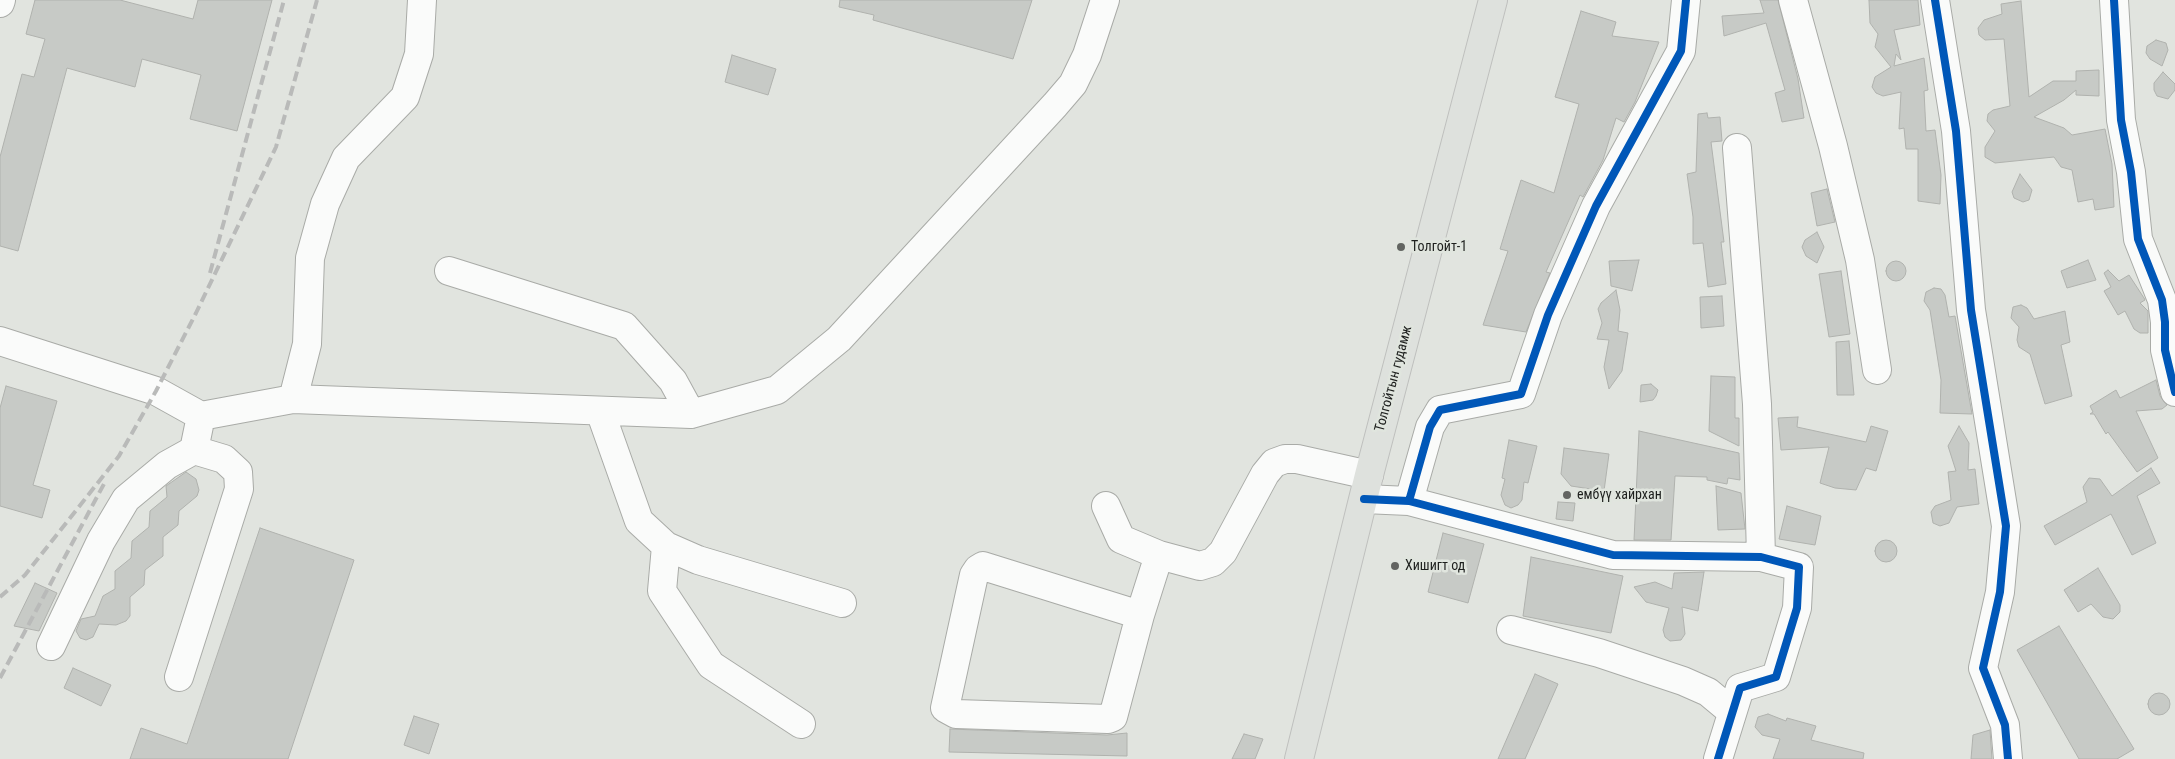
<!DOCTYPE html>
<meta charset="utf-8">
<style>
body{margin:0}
canvas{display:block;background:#e1e4df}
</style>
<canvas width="2175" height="759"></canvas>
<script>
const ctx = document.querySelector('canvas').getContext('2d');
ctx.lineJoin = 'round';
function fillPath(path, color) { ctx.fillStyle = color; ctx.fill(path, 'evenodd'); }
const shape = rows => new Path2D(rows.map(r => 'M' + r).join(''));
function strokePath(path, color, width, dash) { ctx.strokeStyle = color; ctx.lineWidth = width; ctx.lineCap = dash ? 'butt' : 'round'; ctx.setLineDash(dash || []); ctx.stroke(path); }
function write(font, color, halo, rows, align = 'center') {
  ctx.font = font + ' "Roboto Condensed",sans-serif'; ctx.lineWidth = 5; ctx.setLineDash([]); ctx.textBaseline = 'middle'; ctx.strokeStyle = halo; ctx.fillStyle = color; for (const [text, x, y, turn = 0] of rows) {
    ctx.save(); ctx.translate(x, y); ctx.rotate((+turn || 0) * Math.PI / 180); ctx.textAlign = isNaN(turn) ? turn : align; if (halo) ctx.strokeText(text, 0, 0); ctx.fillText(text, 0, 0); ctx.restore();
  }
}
const building = shape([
 [35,0,120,0,193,19,198,0,272,0,237,131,190,119,201,75,142,59,135,87,67,68,18,251,0,246,0,157,22,74,34,77,45,39,26,34,35,0],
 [840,0,1032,0,1013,59,873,20,874,15,839,7,840,0],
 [1760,0,1778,0,1798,79,1804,118,1782,122,1775,93,1785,90,1766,23,1724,36,1722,16,1764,13,1760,0],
 [1869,0,1918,0,1920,25,1894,30,1901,60,1896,54,1894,66,1924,58,1928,90,1924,91,1926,131,1935,130,1941,175,1940,204,1918,201,1918,149,1906,149,1904,128,1899,129,1901,92,1883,96,1876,93,1872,87,1875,77,1891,67,1875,47,1878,34,1870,23,1869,0],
 [2021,1,2029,97,2053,81,2076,81,2076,71,2099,70,2099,96,2076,95,2076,90,2064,100,2034,117,2064,128,2072,135,2105,129,2112,164,2114,207,2095,210,2093,199,2078,202,2072,170,2061,167,2054,157,1995,163,1985,157,1985,147,1995,131,1987,121,1988,114,1993,110,2010,106,2004,39,1985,40,1979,35,1978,28,1984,20,2002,14,2001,4,2021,1],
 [1581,11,1616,22,1612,36,1659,42,1635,102,1624,122,1616,118,1603,160,1583,197,1580,195,1546,272,1550,273,1526,332,1483,325,1508,251,1500,249,1521,180,1554,193,1579,104,1555,97,1581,11],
 [2156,40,2166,43,2168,50,2162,66,2150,59,2146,53,2147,46,2156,40],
 [732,55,776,69,768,95,725,82,732,55],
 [2163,72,2175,84,2175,90,2168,99,2157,96,2154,90,2154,83,2163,72],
 [1707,113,1708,118,1720,117,1722,141,1711,142,1724,242,1721,242,1726,284,1708,287,1703,243,1693,244,1693,217,1687,174,1696,172,1698,114,1707,113],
 [2020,174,2032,190,2029,200,2023,202,2014,198,2012,192,2020,174],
 [1827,189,1835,222,1817,226,1811,193,1827,189],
 [1817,232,1824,247,1817,263,1806,256,1802,247,1805,240,1817,232],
 [1639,260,1632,291,1611,286,1609,261,1639,260],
 [2088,260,2096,280,2067,288,2061,271,2088,260],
 '1886 271a10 10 0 1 1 20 0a10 10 0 1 1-20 0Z',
 [2108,270,2119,281,2129,275,2144,298,2145,300,2140,303,2148,311,2148,333,2140,333,2134,329,2125,311,2118,315,2104,291,2111,287,2104,273,2108,270],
 [1841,271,1850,334,1829,337,1819,274,1841,271],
 [1934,288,1941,289,1945,295,1949,317,1955,316,1972,414,1940,413,1941,380,1930,310,1924,301,1926,292,1934,288],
 [1616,290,1620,310,1618,331,1628,333,1622,371,1609,389,1604,367,1609,340,1597,339,1602,323,1598,309,1601,303,1616,290],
 [1722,296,1724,326,1701,328,1700,297,1722,296],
 [2021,305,2027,308,2034,319,2065,311,2070,342,2061,345,2072,396,2045,404,2030,354,2019,347,2017,340,2019,327,2011,318,2013,307,2021,305],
 [1849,341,1854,395,1837,395,1836,342,1849,341],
 [1711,376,1735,377,1735,418,1739,418,1739,446,1709,431,1711,376],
 [2156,380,2160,396,2167,405,2162,409,2136,411,2158,458,2137,472,2108,432,2106,434,2094,414,2090,414,2093,412,2090,406,2116,390,2120,398,2156,380],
 [1651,384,1658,390,1656,396,1653,400,1640,402,1641,385,1651,384],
 [6,386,57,401,33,485,50,490,42,518,0,506,0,408,6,386],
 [1798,417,1797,427,1866,442,1871,426,1888,431,1876,471,1866,468,1856,490,1835,488,1820,483,1829,447,1781,450,1778,418,1798,417],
 [1959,426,1969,443,1968,470,1975,469,1979,504,1957,507,1949,523,1940,526,1933,523,1931,512,1935,506,1951,500,1948,472,1956,471,1948,446,1959,426],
 [1639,431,1739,453,1740,480,1728,478,1727,484,1707,480,1707,477,1675,476,1671,540,1634,540,1639,431],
 [1509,440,1537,446,1528,483,1524,482,1522,500,1518,505,1511,508,1505,505,1501,495,1505,479,1502,478,1509,440],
 [1564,448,1609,454,1604,491,1571,486,1561,474,1564,448],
 [2151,468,2160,483,2137,496,2156,543,2132,555,2111,514,2055,545,2044,526,2087,502,2083,487,2089,478,2100,479,2112,496,2151,468],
 [186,472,196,479,199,490,197,496,179,511,178,525,163,537,163,556,145,570,144,585,130,597,130,616,126,621,116,625,99,624,93,637,86,640,80,638,76,631,81,619,95,616,103,596,115,589,115,571,131,558,132,541,149,527,150,511,167,497,166,486,186,472],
 [1716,486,1741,493,1745,529,1718,530,1716,486],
 [1558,502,1575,503,1573,521,1556,519,1558,502],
 [1787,506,1821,516,1815,545,1779,539,1787,506],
 [260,528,354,560,288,759,130,759,141,728,187,744,260,528],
 [1443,533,1484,544,1468,603,1428,592,1443,533],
 '1875 551a11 11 0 1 1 22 0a11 11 0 1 1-22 0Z',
 [1531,557,1623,576,1611,633,1523,616,1531,557],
 [2098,568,2120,605,2120,612,2113,619,2103,617,2091,604,2078,612,2064,590,2098,568],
 [1704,572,1698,611,1682,607,1685,634,1681,640,1670,641,1665,637,1663,630,1669,608,1646,602,1634,587,1655,582,1672,589,1674,573,1704,572],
 [35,583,57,593,39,631,14,626,35,583],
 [2059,626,2134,749,2117,759,2079,759,2017,650,2059,626],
 [73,668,111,685,101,706,64,688,73,668],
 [1535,674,1558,684,1525,759,1498,759,1535,674],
 '2148 704a11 11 0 1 1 22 0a11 11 0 1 1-22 0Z',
 [1768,714,1786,721,1787,718,1816,726,1811,740,1864,753,1863,759,1773,759,1780,739,1762,735,1755,727,1758,717,1768,714],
 [414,716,439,724,429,754,404,745,414,716],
 [950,729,1107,735,1127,733,1127,756,949,752,950,729],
 [1990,730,1992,759,1971,759,1973,735,1990,730],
 [1244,734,1263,739,1255,759,1232,759,1244,734]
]);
fillPath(building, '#c7cac6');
strokePath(building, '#b0b2ae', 1);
const minor = shape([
 [1793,0,1833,146,1860,260,1877,370],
 [1935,0,1956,131,1971,310,2006,526,2000,592,1983,668,2005,725,2008,759],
 [2114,0,2121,120,2131,172,2138,239,2162,300,2165,322,2165,350,2175,392],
 [0,3,1,0],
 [1737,148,1757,404,1761,557],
 [449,271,624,326,673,381,691,414],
 [0,341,156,391,201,416,293,399,691,414,777,390,839,339,1055,105,1073,84,1087,55,1105,0],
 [293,399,307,344,310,258,325,204,346,158,405,97,419,54,422,0],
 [600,411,639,521,666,546,698,560,842,603],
 [1364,499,1409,501,1613,555,1761,557,1799,567,1797,608,1776,677,1740,688,1718,759],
 [1409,501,1430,427,1440,410,1521,394,1548,315,1596,206,1681,51,1686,0],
 [1106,506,1121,539,1159,555],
 [666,546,662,591,711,665,801,724],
 [1140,615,1113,717,1108,719,956,714,945,708,974,575,978,569,983,566,1140,615,1159,555,1200,566,1213,562,1223,552,1265,474,1274,463,1285,459,1297,459,1369,475],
 [1511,630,1599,653,1683,681,1708,692,1732,712],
 [51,646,101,541,126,499,167,465,194,450,201,416],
 [179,677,239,489,238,472,224,459,194,450]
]);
const major = shape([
 [1299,759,1369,475,1493,0]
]);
strokePath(minor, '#a9aba7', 30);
strokePath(major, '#bfc0be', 30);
strokePath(minor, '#fafbfa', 28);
strokePath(major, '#dee1dd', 28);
strokePath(shape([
 [210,273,284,0],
 [0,597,25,575,119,456,156,391,196,313,276,147,317,0],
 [0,678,105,482]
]), '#b9bab9', 4, [10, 5]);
strokePath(shape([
 [1935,0,1956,131,1971,310,2006,526,2000,592,1983,668,2005,725,2008,759],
 [2114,0,2121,120,2131,172,2138,239,2162,300,2165,322,2165,350,2175,392],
 [1364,499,1409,501,1613,555,1761,557,1799,567,1797,608,1776,677,1740,688,1718,759],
 [1409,501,1430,427,1440,410,1521,394,1548,315,1596,206,1681,51,1686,0]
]), '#0057b8', 8);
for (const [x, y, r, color] of [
 [1401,247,5,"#626461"],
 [1567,495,5,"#626461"],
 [1395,566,5,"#626461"]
]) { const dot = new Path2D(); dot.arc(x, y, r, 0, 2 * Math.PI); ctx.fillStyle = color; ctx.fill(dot); strokePath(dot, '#e0e5de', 2); }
write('14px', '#1d1f1d', '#e0e5de', [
 ["Толгойт-1",1411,247],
 ["ембүү хайрхан",1577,495],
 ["Хишигт од",1405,566]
], 'left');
write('14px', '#1d1f1d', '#e0e5de', [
 ["Толгойтын гудамж",1394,379,-75]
]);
</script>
